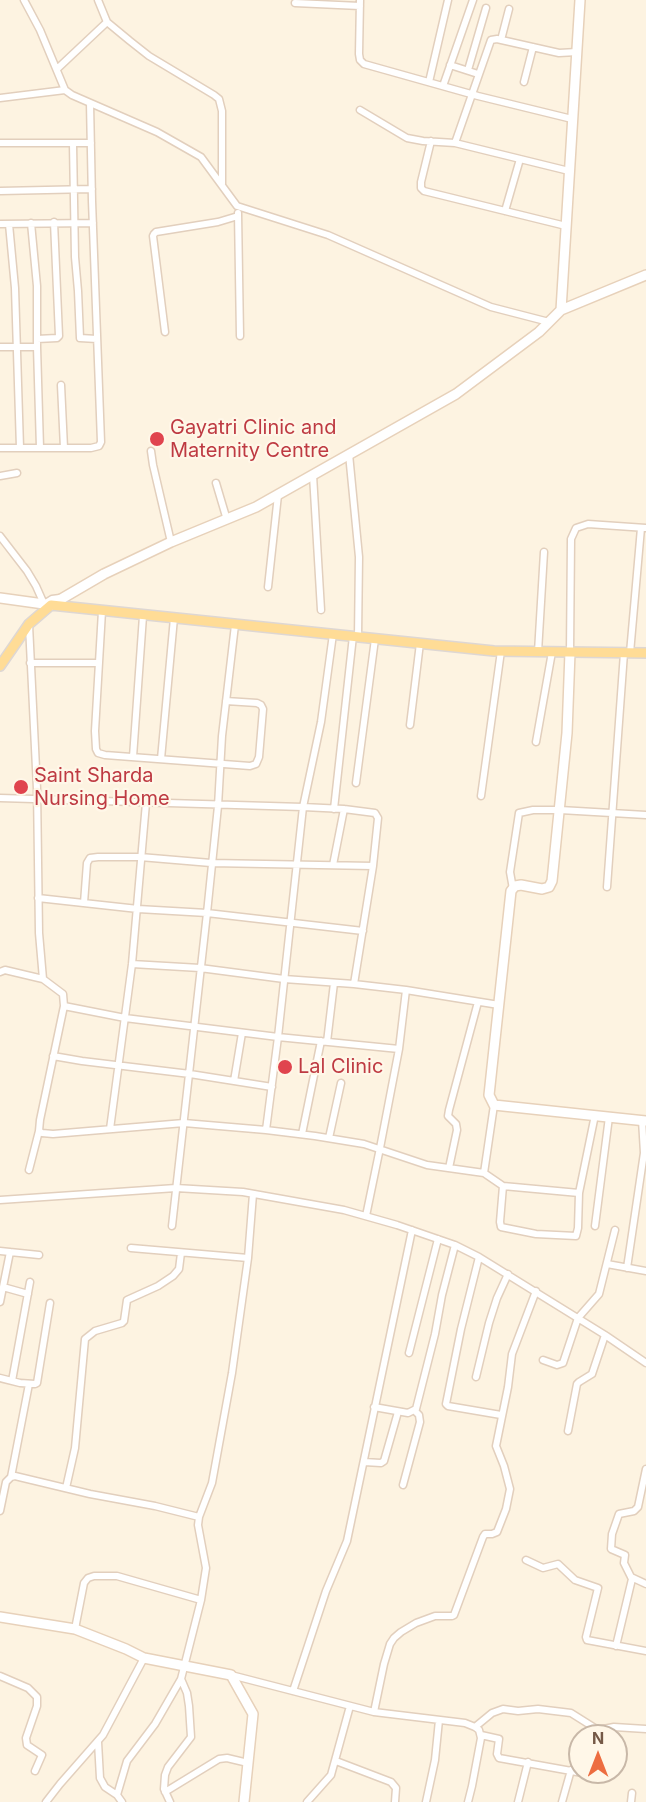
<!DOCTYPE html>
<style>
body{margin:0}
#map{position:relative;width:646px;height:1802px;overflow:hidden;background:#fdf3e1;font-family:Inter,sans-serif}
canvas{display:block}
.north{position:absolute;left:568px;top:1724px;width:60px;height:60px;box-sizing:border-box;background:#fff7e8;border:2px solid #c8b8a8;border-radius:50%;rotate:0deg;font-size:16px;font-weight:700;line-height:24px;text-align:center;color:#755947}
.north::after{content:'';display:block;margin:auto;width:21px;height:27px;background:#ed6d40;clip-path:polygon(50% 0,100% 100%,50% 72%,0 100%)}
</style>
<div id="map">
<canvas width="646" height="1802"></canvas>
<div class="north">N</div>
</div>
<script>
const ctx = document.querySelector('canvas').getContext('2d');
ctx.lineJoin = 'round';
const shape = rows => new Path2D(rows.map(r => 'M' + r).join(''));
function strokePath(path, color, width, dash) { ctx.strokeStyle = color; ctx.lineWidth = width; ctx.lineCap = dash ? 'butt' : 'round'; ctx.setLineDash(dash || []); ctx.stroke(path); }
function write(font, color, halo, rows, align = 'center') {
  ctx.font = font + ' Inter,sans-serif'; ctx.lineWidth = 4.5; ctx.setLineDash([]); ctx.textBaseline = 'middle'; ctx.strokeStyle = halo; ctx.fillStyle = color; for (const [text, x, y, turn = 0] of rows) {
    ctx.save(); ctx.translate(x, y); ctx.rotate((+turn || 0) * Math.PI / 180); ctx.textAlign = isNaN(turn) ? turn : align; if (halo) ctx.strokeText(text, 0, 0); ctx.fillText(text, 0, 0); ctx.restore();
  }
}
const street = shape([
 [24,0,40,30,65,90,72,95,157,132,201,157,237,206,328,235,491,307,549,322],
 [360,0,359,54,360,60,364,64,478,96,572,119],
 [295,3,360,6],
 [107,22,130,41,149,56,214,95,219,99,222,111,222,184],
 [501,40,509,9],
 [450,65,478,74],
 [57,69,107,22,98,0],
 [468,70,486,8],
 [429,82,448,0],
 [524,82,533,47],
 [443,86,473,0],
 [0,98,65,90],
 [360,110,407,138,423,141,455,143,569,171],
 [431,141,421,182,421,188,424,191,566,226],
 [0,143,91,143],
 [455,143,491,40,497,39,559,53,577,52],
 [73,144,75,257,78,291,80,338,97,339],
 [0,191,92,189],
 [505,211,520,159],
 [238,213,240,336],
 [0,224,93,223],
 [9,224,15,288,20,448],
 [165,332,153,236,154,234,156,232,218,222,238,216],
 [37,339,57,338,59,336,54,222],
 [0,347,37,347,37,286,31,223],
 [37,347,40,448],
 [61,385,64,448],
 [0,448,91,448,99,446,101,442,92,201,90,103],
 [151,451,153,465,171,542],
 [349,454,359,557,358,637],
 [313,475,321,610],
 [0,476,17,473],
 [216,483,227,520],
 [0,536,27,571,36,586,44,604,52,599,60,598],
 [268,587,278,495],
 [102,611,95,731,96,749,98,753,105,755,250,766,256,764,259,757,263,709,261,705,257,703,226,701],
 [29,625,37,789,39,933,43,979,63,994,64,1006,125,1018,278,1037,399,1049],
 [538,652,544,552],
 [570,652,571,539,576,528,588,524,646,528],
 [630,653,641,528],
 [30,663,99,663],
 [410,725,420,643],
 [536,742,552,652],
 [133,757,143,616],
 [161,759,174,618],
 [356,783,375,639],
 [481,796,501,651],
 [0,798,303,807,344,809,375,813,378,818,373,866,354,984],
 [334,809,353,636],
 [333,865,344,809],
 [607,887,624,653],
 [513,889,510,872,519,813,533,810,560,810,646,815],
 [38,898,138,909,207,913,363,931],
 [84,903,87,863,90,858,98,857,140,857,211,863,373,866],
 [132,964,200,968,284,979,354,984,406,990,399,1049,380,1148,366,1216],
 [0,972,5,970,43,979],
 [406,990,499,1005],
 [64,1006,40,1120,39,1131,42,1133,53,1134,184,1123,266,1130,278,1037,303,807,321,722,333,634],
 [327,1042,334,983],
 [53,1056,82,1061,190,1074,272,1087],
 [234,1081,242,1033],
 [494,1105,484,1173,503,1186,579,1193],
 [110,1129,132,964,146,803],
 [266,1130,315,1136,364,1144,427,1165,484,1173],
 [302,1134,321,1041],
 [329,1138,341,1083],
 [449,1168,457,1130,456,1124,448,1116,449,1110,478,1002],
 [29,1170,39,1131],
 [503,1186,500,1222,501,1227,536,1234,576,1236,578,1228,579,1193,595,1115],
 [0,1200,176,1188,243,1192,344,1210,397,1225,455,1245,479,1257,605,1335,646,1363],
 [172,1226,207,913,218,806,222,736,235,625],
 [595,1226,609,1117],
 [131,1248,248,1258],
 [0,1251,39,1255],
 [479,1257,461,1329,446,1404,448,1406,501,1415],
 [607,1264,646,1271],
 [627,1268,644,1153,642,1120],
 [3,1287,28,1294],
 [0,1302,10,1252],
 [409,1353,438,1239],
 [543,1360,557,1365,563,1363,578,1318,599,1294,615,1230],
 [476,1377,489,1323,497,1298,508,1274],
 [0,1378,20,1383,35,1384,37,1383,50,1303],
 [12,1381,30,1282],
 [374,1407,408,1413,416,1409,435,1334,442,1295,455,1245],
 [568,1431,577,1384,579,1382,592,1374,605,1335],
 [364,1462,381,1463,384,1461,398,1412],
 [11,1477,29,1384],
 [403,1485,420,1422,419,1415,415,1411],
 [66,1488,75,1448,85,1339,95,1331,122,1323,124,1321,127,1300,158,1286,173,1276,179,1269,181,1253],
 [0,1511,6,1482,11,1477,15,1476,90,1494,155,1506,199,1517],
 [526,1560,543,1568,558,1564,575,1580,598,1588,586,1637,587,1640,646,1651],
 [631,1577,646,1584],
 [75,1629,84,1583,88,1578,94,1576,117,1576,201,1600],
 [616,1646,632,1579,624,1563,625,1555,611,1549,612,1534,619,1514,634,1511,638,1507,646,1469],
 [231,1675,374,1712,465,1723,475,1727,479,1730,481,1738,472,1786,468,1802],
 [0,1676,28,1688,37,1697,37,1706,26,1738,27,1745,42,1755,35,1771],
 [293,1691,326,1591,347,1541,412,1230],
 [374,1712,384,1664,390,1644,394,1638,401,1632,416,1623,435,1616,452,1616,454,1615,483,1537,485,1534,492,1534,497,1532,506,1509,510,1489,504,1466,496,1446,508,1387,512,1354,536,1291],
 [475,1727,492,1713,503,1709,518,1711,538,1709,571,1713,598,1730,614,1727,646,1729],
 [481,1735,499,1739,497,1754,499,1758,588,1774],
 [98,1742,100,1778,105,1787,117,1795,122,1802],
 [336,1761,391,1782,396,1788,395,1802],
 [165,1792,219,1759,227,1758,248,1763],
 [117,1795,127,1761,155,1724,181,1679],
 [46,1802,60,1784,103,1735,144,1658],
 [170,1802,164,1789,165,1775,168,1767,191,1737,189,1706,187,1693,181,1679,201,1600,206,1568,198,1525,199,1517,212,1483,232,1373,248,1258,253,1194],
 [307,1802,331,1775,350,1706],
 [426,1802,435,1760,439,1720],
 [518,1802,528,1762],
 [562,1802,571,1770],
 [631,1802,632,1793]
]);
const secondary = shape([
 [561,310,580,0],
 [0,598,51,605,104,574,171,542,256,507,456,394,539,332,561,310,646,275],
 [570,652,567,733,552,881,549,887,542,889,521,885,515,886,511,891,489,1095,494,1105,646,1121],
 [0,1617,75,1629,126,1649,144,1658,231,1675,253,1714,244,1802]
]);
const primary = shape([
 [0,666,29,624,51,605,494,651,646,653]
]);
strokePath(street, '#e2cfbd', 9);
strokePath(secondary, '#e7d1ba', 12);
strokePath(primary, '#ded7d3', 12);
strokePath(street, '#fff', 6);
strokePath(secondary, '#fff', 9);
strokePath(primary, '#ffdc96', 9);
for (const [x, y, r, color] of [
 [157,439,8,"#e0444e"],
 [21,787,8,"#e0444e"],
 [285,1067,8,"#e0444e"]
]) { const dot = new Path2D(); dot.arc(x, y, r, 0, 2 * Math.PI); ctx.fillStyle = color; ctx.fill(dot); strokePath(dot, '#fff7e8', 2); }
write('20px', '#be3a42', '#fff7e8', [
 ["Gayatri Clinic and",170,428],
 ["Maternity Centre",170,451],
 ["Saint Sharda",34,776],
 ["Nursing Home",34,799],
 ["Lal Clinic",298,1067]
], 'left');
</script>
